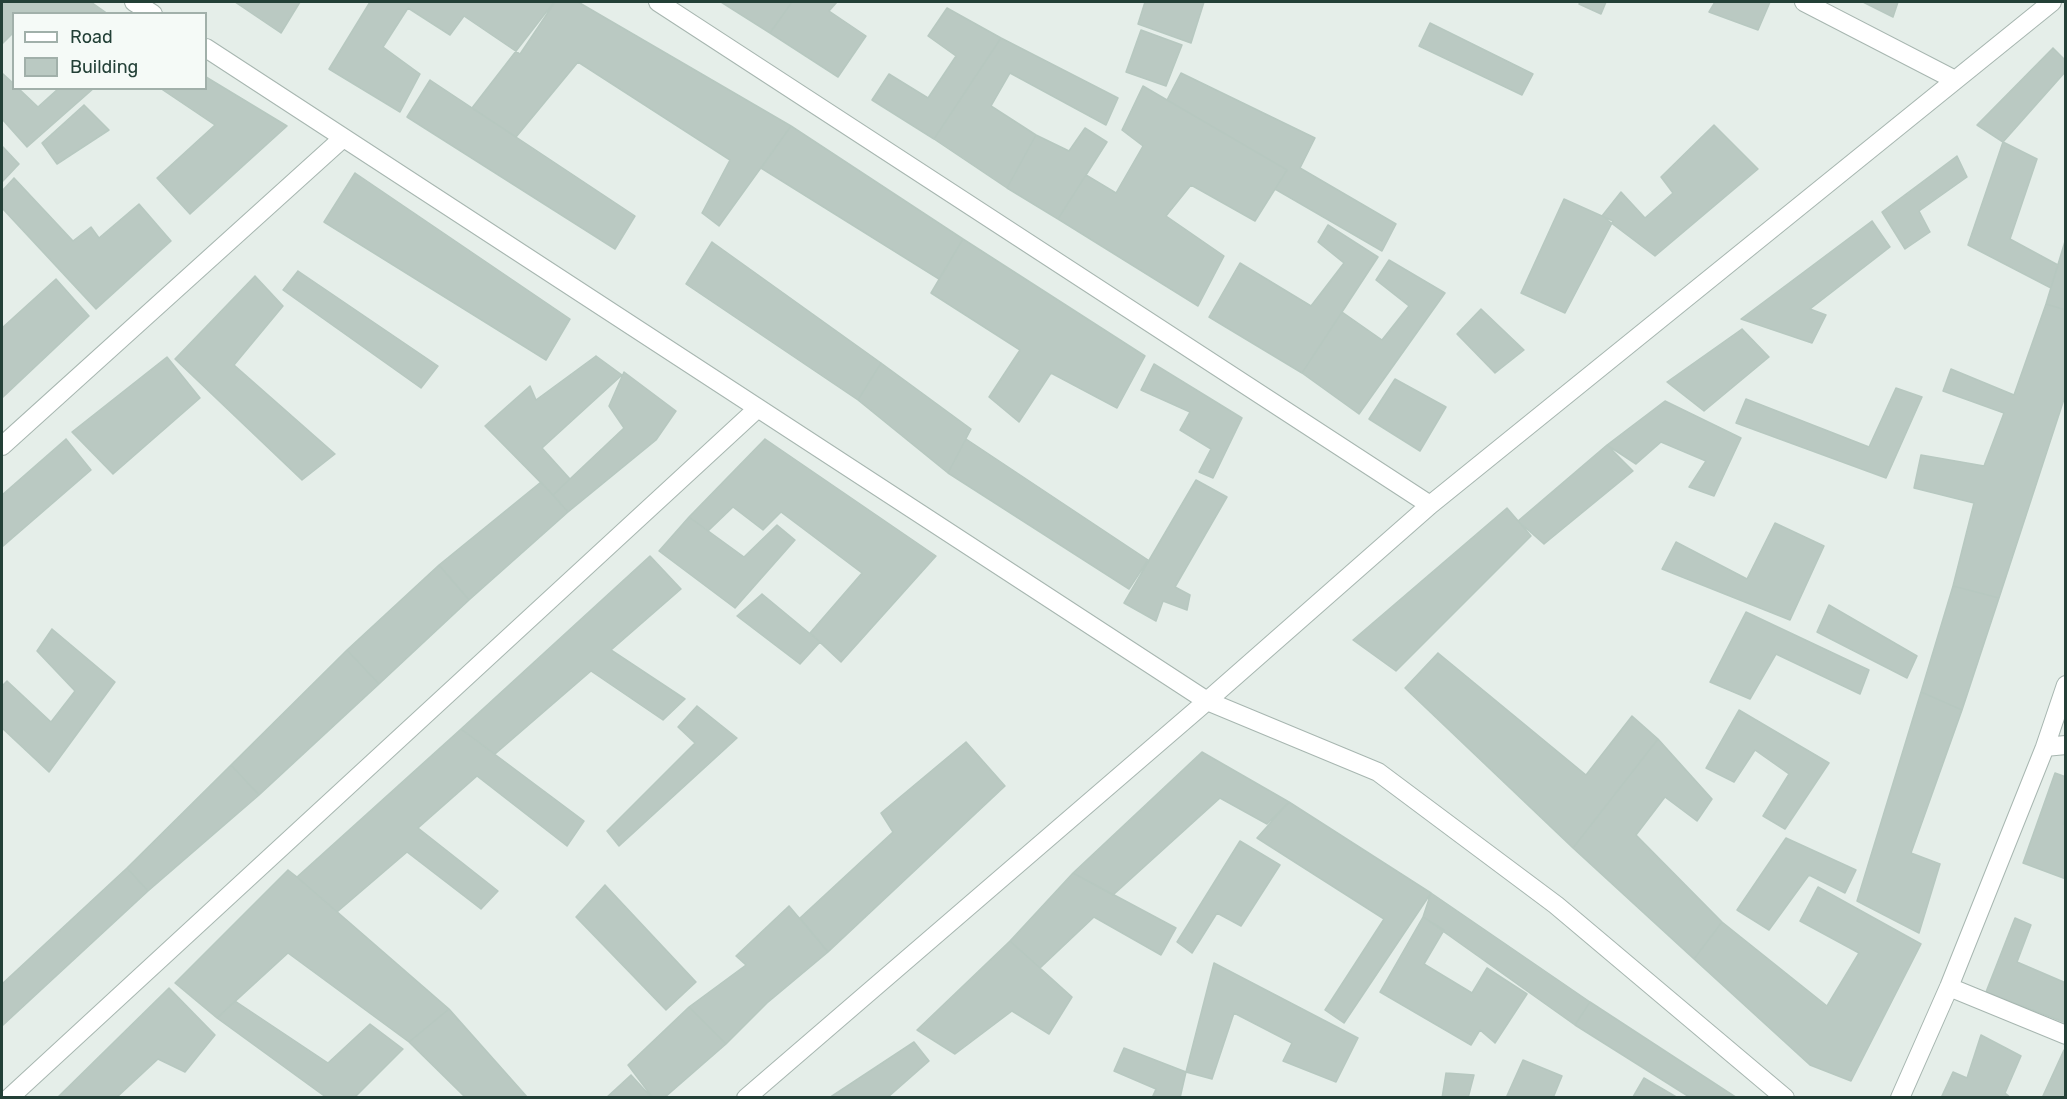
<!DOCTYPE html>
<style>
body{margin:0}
#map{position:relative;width:2067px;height:1099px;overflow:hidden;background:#e5eee9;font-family:Rubik,sans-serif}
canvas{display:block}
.frame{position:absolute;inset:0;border:3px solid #234037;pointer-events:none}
.legend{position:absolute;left:12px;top:12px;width:195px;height:78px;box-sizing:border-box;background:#f5faf7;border:2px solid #a1b0aa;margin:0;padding:8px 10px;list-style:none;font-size:18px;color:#234037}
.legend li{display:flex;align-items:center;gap:12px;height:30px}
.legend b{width:30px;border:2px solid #a1b0aa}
</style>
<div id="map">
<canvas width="2067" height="1099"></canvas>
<div class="frame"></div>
<ul class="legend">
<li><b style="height:8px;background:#fff"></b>Road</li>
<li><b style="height:16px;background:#bac9c2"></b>Building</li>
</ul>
</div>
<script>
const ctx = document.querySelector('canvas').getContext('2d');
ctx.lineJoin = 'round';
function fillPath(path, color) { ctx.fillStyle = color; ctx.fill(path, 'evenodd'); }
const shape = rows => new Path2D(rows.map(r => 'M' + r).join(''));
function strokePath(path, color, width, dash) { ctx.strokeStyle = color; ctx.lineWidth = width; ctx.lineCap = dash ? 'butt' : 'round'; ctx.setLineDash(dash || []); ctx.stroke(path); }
const building = shape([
 [2,2,91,2,108,14,14,14,14,32,2,44,2,2],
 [235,2,300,2,281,33,235,2],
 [370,2,555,2,520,54,464,16,450,35,408,8,383,47,420,74,400,112,329,69,370,2],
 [554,2,578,2,791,126,719,226,702,213,730,160,578,62,516,137,472,108,554,2],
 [721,2,792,2,770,33,721,2],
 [792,2,837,2,829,11,866,36,838,77,770,33,792,2],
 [1145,2,1204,2,1191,43,1138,24,1145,2],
 [1580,2,1606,2,1601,14,1579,4,1580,2],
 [1715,2,1770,2,1758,30,1709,12,1715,2],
 [1863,2,1898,2,1893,17,1863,2],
 [947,8,1001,38,934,139,872,100,889,74,928,98,956,56,928,36,947,8],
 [1430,23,1533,74,1522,95,1419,46,1430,23],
 [1141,30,1182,45,1166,86,1126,72,1141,30],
 [1001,38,1118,98,1106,125,1010,73,991,106,1036,135,1007,188,934,139,1001,38],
 [2053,48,2066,61,2066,71,2003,142,1977,125,2053,48],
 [2,73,14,84,14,88,18,88,38,107,59,88,94,88,27,147,2,119,2,73],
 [1181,73,1315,138,1300,168,1396,224,1382,251,1275,189,1287,170,1167,100,1181,73],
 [206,77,287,126,190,214,157,178,215,125,160,88,206,88,206,77],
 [430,80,635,216,615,249,407,117,430,80],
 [1143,86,1287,170,1255,221,1191,185,1166,216,1224,256,1198,306,1058,219,1086,175,1116,193,1143,146,1122,130,1143,86],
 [84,105,109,130,57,164,42,143,84,105],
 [1714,125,1758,169,1655,256,1602,216,1621,192,1645,218,1673,193,1661,177,1714,125],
 [791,126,963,239,939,279,761,168,791,126],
 [1085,128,1107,142,1058,219,1007,188,1036,135,1069,151,1085,128],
 [2003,142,2037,159,2010,239,2058,265,2051,288,1968,245,2003,142],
 [3,147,19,164,2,182,2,148,3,147],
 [1957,156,1967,177,1919,211,1930,232,1905,249,1882,212,1957,156],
 [355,173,570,319,546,360,324,222,355,173],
 [14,178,73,241,91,227,99,238,139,204,171,241,96,309,2,208,2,191,14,178],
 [1564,199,1613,221,1565,313,1521,293,1564,199],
 [1872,221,1890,247,1810,309,1826,315,1812,343,1741,319,1872,221],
 [1328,225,1378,257,1302,373,1209,317,1240,263,1311,306,1344,263,1318,242,1328,225],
 [2066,238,2066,310,2046,304,2066,238],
 [963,239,1145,356,1117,408,1051,373,1019,422,989,397,1020,350,931,293,963,239],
 [712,242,881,363,858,400,686,284,712,242],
 [1389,260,1445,293,1359,414,1302,373,1342,312,1382,340,1409,306,1376,280,1389,260],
 [298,271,438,366,421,388,283,290,298,271],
 [255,276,283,306,234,365,335,454,302,480,175,359,255,276],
 [56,279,89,316,2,398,2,328,56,279],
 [2046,304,2066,310,2066,393,1999,598,1953,586,1974,503,1914,488,1921,455,1984,466,2004,413,1943,391,1951,369,2014,395,2046,304],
 [1481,309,1524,350,1495,373,1457,334,1481,309],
 [1742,329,1769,357,1704,411,1667,382,1742,329],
 [596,356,622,375,542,448,570,479,553,495,485,426,530,386,536,400,596,356],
 [167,357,200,398,113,474,72,432,167,357],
 [881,363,971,429,948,473,858,400,881,363],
 [1154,364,1242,418,1213,478,1199,472,1211,449,1180,430,1190,412,1141,390,1154,364],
 [624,372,676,411,656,440,568,512,553,495,624,428,609,406,624,372],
 [1395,379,1446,407,1420,451,1369,419,1395,379],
 [1896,388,1922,397,1886,478,1736,423,1746,399,1869,447,1896,388],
 [1665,401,1741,438,1714,496,1689,487,1706,461,1661,442,1636,464,1607,445,1665,401],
 [66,439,91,470,2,547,2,495,66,439],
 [765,439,936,556,841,662,810,633,862,573,781,512,763,530,733,507,708,531,689,517,765,439],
 [966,439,1148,560,1129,589,948,473,966,439],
 [1607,445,1633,471,1544,544,1518,521,1607,445],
 [1196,480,1227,497,1175,587,1190,595,1187,610,1163,601,1156,621,1124,603,1196,480],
 [541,482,568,512,469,600,439,565,541,482],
 [1507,508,1531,536,1396,671,1353,640,1507,508],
 [689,517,744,557,777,525,795,540,735,608,659,551,689,517],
 [1775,523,1824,546,1790,620,1662,569,1676,542,1747,579,1775,523],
 [650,556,681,589,611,650,685,699,663,720,591,671,495,754,461,729,650,556],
 [439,565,469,600,379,684,347,650,439,565],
 [1953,586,1999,598,1962,710,1921,692,1953,586],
 [762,594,820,642,800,664,737,616,762,594],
 [1829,605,1917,656,1907,678,1817,632,1829,605],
 [1746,612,1869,670,1860,694,1776,654,1750,699,1710,682,1746,612],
 [52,629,115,682,49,772,2,728,2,686,7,681,51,722,75,691,37,651,52,629],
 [347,650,379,684,259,795,231,765,347,650],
 [1438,653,1586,775,1632,716,1658,739,1573,848,1405,688,1438,653],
 [1921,692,1962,710,1911,853,1940,864,1919,933,1857,901,1921,692],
 [697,706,737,738,619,846,607,831,695,743,678,727,697,706],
 [1739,710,1829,763,1785,829,1763,816,1789,774,1755,750,1734,782,1706,768,1739,710],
 [461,729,584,821,567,846,477,776,418,828,498,891,481,909,407,852,337,912,297,877,461,729],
 [1658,739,1712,799,1697,821,1665,797,1636,835,1722,922,1694,959,1573,848,1658,739],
 [966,742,1005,786,828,952,800,918,893,832,881,813,966,742],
 [1202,752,1289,802,1267,824,1220,798,1113,895,1073,873,1202,752],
 [231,765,259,795,148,891,127,868,231,765],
 [2055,773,2066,777,2066,816,2063,824,2066,825,2066,879,2023,863,2055,773],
 [1289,802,1431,893,1344,1023,1325,1010,1384,919,1257,838,1289,802],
 [1786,838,1856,870,1845,893,1809,875,1769,930,1737,910,1786,838],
 [1240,841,1280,865,1241,926,1217,913,1192,953,1177,942,1240,841],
 [127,868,148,891,2,1026,2,984,127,868],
 [288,870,297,877,449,1009,409,1042,288,953,217,1018,175,983,288,870],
 [1073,873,1176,928,1161,955,1094,917,1040,968,1010,941,1073,873],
 [605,885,696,982,666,1010,576,917,605,885],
 [1818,887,1921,944,1851,1081,1810,1065,1694,959,1722,922,1827,1006,1859,953,1800,921,1818,887],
 [1431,893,1590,1002,1575,1025,1423,917,1431,893],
 [789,906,828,952,767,1003,726,1044,689,1007,746,965,736,956,789,906],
 [1423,917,1444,930,1424,964,1472,993,1487,968,1527,994,1495,1043,1480,1030,1471,1045,1380,992,1423,917],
 [2015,918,2031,925,2017,962,2066,983,2066,1023,1986,992,2015,918],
 [1010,941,1072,997,1049,1034,1012,1011,955,1054,917,1030,1010,941],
 [1214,963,1358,1038,1336,1082,1283,1061,1292,1043,1234,1013,1212,1079,1186,1072,1214,963],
 [169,988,215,1035,185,1072,158,1059,116,1098,57,1098,169,988],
 [235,1001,328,1063,370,1024,403,1049,354,1098,327,1098,217,1018,235,1001],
 [1590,1002,1737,1098,1691,1098,1575,1025,1590,1002],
 [689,1007,726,1044,664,1098,653,1098,628,1065,689,1007],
 [449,1009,528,1098,466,1098,409,1042,449,1009],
 [1981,1035,2021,1056,2005,1093,2011,1098,1941,1098,1953,1072,1967,1078,1981,1035],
 [914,1042,929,1061,887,1098,829,1098,914,1042],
 [1124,1048,1186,1072,1180,1098,1152,1098,1156,1089,1114,1071,1124,1048],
 [2064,1050,2066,1051,2066,1098,2042,1098,2064,1050],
 [1523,1060,1562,1076,1553,1098,1506,1098,1523,1060],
 [1446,1073,1474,1075,1468,1098,1442,1098,1446,1073],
 [631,1075,652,1098,606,1098,631,1075],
 [1644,1078,1678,1098,1633,1097,1644,1078]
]);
fillPath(building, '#bac9c2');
strokePath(building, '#b7c8c0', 1.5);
const minor = shape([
 [134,2,153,14],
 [658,2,1430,505],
 [1804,2,1955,80],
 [206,48,1207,701,1378,772,1556,905,1785,1098],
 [2,446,343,138],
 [2045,747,2066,745],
 [1949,987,2066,1035],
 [9,1098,758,408],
 [746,1098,1207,701,1430,505,2052,2],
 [1900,1098,1949,987,2045,747,2066,685]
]);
strokePath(minor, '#a7b6b0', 20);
strokePath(minor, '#fff', 18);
</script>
